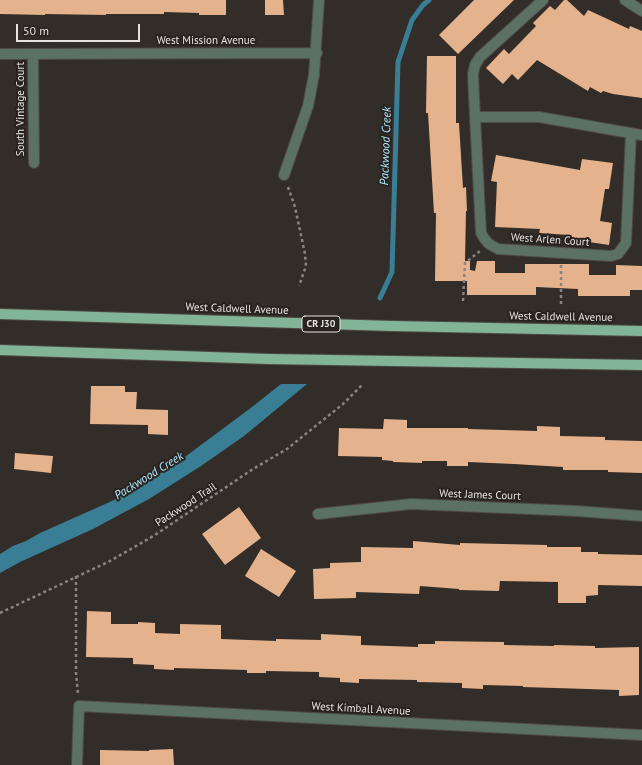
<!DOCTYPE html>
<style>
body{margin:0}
#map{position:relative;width:642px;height:765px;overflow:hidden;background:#332d29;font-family:"PT Sans",sans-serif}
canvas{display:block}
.scale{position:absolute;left:16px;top:24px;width:124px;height:18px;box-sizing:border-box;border:2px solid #e6e2df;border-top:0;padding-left:5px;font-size:12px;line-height:14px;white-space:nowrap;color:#e6e2df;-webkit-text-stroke:3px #292320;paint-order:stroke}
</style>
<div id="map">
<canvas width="642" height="765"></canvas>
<div class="scale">50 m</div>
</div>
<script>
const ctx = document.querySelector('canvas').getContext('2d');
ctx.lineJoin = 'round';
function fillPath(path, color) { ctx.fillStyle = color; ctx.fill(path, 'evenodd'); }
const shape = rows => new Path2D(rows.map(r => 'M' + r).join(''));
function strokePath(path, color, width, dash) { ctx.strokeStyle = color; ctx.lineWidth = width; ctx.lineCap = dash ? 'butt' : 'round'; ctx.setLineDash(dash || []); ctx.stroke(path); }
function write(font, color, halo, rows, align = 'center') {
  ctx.font = font + ' "PT Sans",sans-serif'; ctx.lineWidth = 4; ctx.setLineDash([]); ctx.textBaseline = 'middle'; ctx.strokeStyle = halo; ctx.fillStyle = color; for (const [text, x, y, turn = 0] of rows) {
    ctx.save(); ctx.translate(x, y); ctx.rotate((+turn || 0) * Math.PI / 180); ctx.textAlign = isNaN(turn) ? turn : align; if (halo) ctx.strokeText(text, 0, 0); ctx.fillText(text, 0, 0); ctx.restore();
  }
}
fillPath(shape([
 [281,384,307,384,244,436,201,466,149,499,93,529,20,562,0,573,0,554,13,546,26,541,40,533,112,501,170,468,252,407]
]), '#397e95');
strokePath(shape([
 [380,298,392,272,398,62,412,20,423,5,429,0]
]), '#397e95', 5);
fillPath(shape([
 [0,0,226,0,226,15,199,15,199,13,164,12,164,14,106,14,106,15,45,14,45,15,0,14],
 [265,0,283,0,284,15,265,15],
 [474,0,514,0,458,54,439,35],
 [564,0,567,0,584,16,588,10,629,29,630,26,642,31,642,98,613,94,603,91,601,93,590,87,588,91,537,60,518,80,512,74,503,84,486,68,504,49,509,54,536,26,533,23,550,6,555,10],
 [427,56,456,56,456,123,459,123,463,188,466,187,467,211,466,211,465,261,470,261,470,270,475,271,477,261,495,261,495,273,525,273,525,264,589,264,589,275,616,275,616,265,642,266,642,290,630,290,630,296,578,296,578,289,536,287,536,295,467,295,467,281,435,281,436,213,434,213,428,113,426,113],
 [496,155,580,170,582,159,613,163,609,189,605,189,600,221,612,223,609,245,569,239,570,235,539,233,540,229,495,227,497,182,491,181],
 [91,386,125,386,125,392,137,392,136,409,168,410,168,435,148,434,148,425,90,424],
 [384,419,407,420,407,428,468,428,468,429,537,431,537,426,560,427,560,436,605,437,605,440,642,441,642,473,608,472,608,470,563,470,563,467,514,464,468,462,468,466,447,466,447,461,422,461,422,463,393,462,393,461,382,460,382,457,338,456,339,428,383,429],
 [15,453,53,456,51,473,14,469],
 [239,507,261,538,225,565,202,534],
 [413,541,460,545,460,543,547,545,547,547,581,547,581,552,598,552,598,554,642,555,642,586,598,585,598,595,586,596,586,603,558,603,558,582,500,581,499,591,459,590,459,589,420,586,419,594,356,592,356,598,314,599,313,569,330,568,330,563,361,562,361,547,413,548],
 [261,549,296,571,279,597,245,576],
 [87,611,111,612,111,624,138,624,138,622,155,623,155,633,180,634,180,624,221,625,221,639,276,641,276,639,321,640,321,634,361,636,361,645,418,647,418,644,435,644,435,641,504,642,504,645,554,646,554,645,595,646,595,648,639,647,639,695,619,696,619,690,523,687,523,686,483,685,483,689,462,688,462,683,417,682,417,680,359,679,359,683,340,682,340,678,319,677,319,672,266,671,266,673,247,673,247,670,174,668,174,670,154,669,154,665,133,664,133,658,86,657],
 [173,749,174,765,100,765,100,750,149,751,149,750]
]), '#e4b28c');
const street = shape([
 [543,0,480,57,475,65,473,74,474,97,481,233,484,238,489,244,498,249,611,256,618,254,626,243,631,133],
 [625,0,642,11],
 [0,54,317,53],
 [33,54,34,163],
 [475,117,539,117,642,135],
 [284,175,308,106,314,75,319,0],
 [318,514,411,504,577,511,642,516],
 [77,765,79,706,642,735]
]);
const primary = shape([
 [0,314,392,326,642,331],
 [0,350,269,359,642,365]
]);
strokePath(street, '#504a46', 12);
strokePath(primary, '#504a46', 12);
strokePath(shape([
 [288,187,295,207,305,254,306,266,299,286],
 [561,265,561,304],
 [463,301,465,263,480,251],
 [76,576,76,673,78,694],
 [0,613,110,561,155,535,253,469,287,449,343,404,363,384]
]), '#8a8582', 2.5, [3, 3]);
strokePath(street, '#5a7164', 10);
strokePath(primary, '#82b498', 10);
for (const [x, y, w] of [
 [321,324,38]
]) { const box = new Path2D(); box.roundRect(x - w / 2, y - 8, w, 16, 3); ctx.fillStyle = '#292320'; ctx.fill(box); strokePath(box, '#e6e2df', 1); }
write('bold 10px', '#e6e2df', null, [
 ["CR J30",321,324]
]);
write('11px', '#e6e2df', '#292320', [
 ["West Mission Avenue",206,41],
 ["South Vintage Court",21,109,-90],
 ["West Arlen Court",550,240,4],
 ["West Caldwell Avenue",237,309,2],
 ["West Caldwell Avenue",561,317,1],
 ["West James Court",480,495,2],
 ["Packwood Trail",186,505,-33],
 ["West Kimball Avenue",361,709,3]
]);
write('italic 12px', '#b1eaff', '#292320', [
 ["Packwood Creek",386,146,-88],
 ["Packwood Creek",149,476,-32]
]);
</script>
